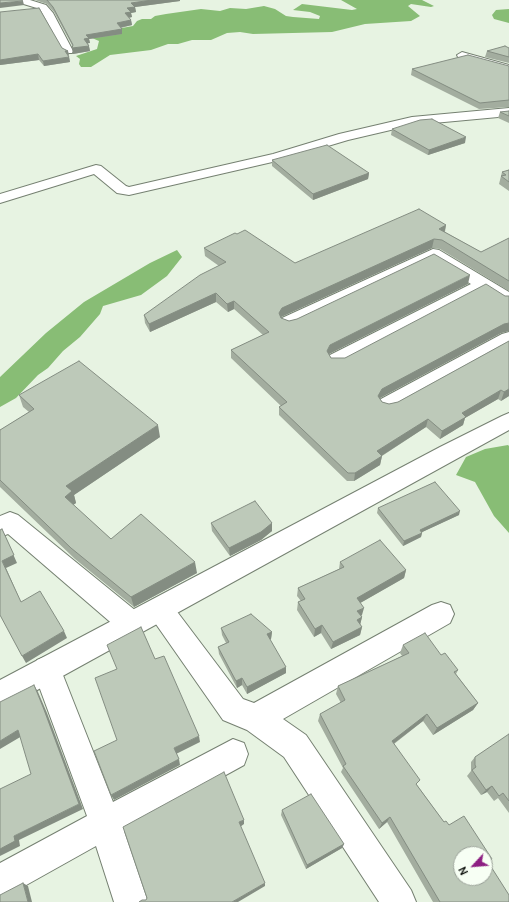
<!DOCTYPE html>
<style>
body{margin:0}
#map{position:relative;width:509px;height:902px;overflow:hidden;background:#e7f3e2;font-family:Cabin,sans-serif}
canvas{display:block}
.north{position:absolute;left:453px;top:846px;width:40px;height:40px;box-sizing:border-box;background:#f7fff4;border:1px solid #9ba299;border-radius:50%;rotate:244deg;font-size:11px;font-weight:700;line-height:16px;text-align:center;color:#121611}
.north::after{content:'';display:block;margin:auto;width:14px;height:18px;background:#8d1f82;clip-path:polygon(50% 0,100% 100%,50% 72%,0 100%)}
</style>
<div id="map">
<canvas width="509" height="902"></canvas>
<div class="north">N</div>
</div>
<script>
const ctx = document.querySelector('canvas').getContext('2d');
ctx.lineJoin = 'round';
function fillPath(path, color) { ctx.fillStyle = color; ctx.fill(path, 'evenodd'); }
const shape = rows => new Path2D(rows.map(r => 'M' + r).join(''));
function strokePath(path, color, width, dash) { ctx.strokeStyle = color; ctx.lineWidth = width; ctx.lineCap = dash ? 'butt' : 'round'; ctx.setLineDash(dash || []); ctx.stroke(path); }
fillPath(shape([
 [341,0,422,0,434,6,431,7,411,4,408,6,420,16,411,21,365,24,332,32,253,34,240,32,227,33,211,40,192,40,178,44,168,44,151,50,110,55,91,67,81,67,79,64,80,59,76,56,97,49,99,41,92,38,105,28,122,28,133,26,137,21,142,19,151,19,155,16,166,14,201,9,220,11,230,8,246,9,264,6,275,9,286,16,293,17,319,19,320,16,310,12,293,10,302,4,352,10,357,9],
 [509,9,509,23,494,19,492,15,496,10],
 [177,250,182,257,167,276,141,295,103,306,100,314,80,337,63,351,48,368,38,375,16,398,0,407,0,377,46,333,84,302,150,263],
 [508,445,509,446,509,533,494,516,475,482,456,475,466,457,485,449]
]), '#88bd75');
const street = shape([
 [15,0,30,0,46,5,53,13,73,51,72,53,64,53,40,9,17,2,15,0],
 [462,52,509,65,509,71,486,66,458,57,457,55,462,52],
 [509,108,509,116,412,125,348,140,281,160,129,195,117,193,94,174,0,203,0,194,96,165,101,166,126,186,129,187,273,154,339,134,412,117,509,108],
 [433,249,439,250,509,292,509,304,503,303,483,291,344,365,337,366,330,365,327,360,330,355,471,284,432,261,296,326,289,328,282,326,280,322,282,318,433,249],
 [509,332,509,346,395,409,388,411,381,409,378,404,381,399,502,334,509,332],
 [10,512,18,515,141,615,145,624,141,633,132,636,123,633,8,534,0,537,0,516,10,512],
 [160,597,169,601,243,699,254,703,432,605,441,602,450,605,454,614,450,623,283,719,306,735,411,890,416,902,379,902,284,757,247,730,223,720,151,617,147,609,151,601,160,597],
 [47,656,57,660,113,802,233,739,244,743,248,754,244,765,124,831,148,902,114,902,96,846,12,893,0,898,0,863,87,816,33,670,37,660,47,656]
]);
const secondary = shape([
 [509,413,509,430,10,705,0,709,0,680,440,447,502,416,509,413]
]);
strokePath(street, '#758071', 2);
strokePath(secondary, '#758071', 2);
fillPath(street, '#fff');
fillPath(secondary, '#fff');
fillPath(shape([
 [35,0,180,0,180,1,135,7,136,12,131,13,132,17,129,18,131,20,132,25,121,28,122,29,122,34,89,39,90,43,88,43,90,51,73,54,73,47,54,12,47,4],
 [0,12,62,48,68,51,70,62,44,66,39,60,0,65],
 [509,48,509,63,485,57,487,51],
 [509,66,509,107,479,109,411,75,412,69],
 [509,111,509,123,498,118,500,112],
 [392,129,465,143,428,155,391,135],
 [272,160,369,173,368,179,313,200,272,166],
 [509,170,509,191,499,184,502,172],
 [446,225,445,232,481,252,509,238,509,291,440,249,432,248,281,317,281,318,289,321,468,284,329,354,331,358,345,358,505,296,509,296,509,331,501,333,380,398,382,402,389,404,398,402,509,341,509,396,501,401,498,399,465,418,463,425,440,439,426,427,382,456,380,465,354,481,347,481,279,415,279,407,281,406,231,358,231,350,263,335,234,309,228,312,216,302,150,332,145,323,144,315,219,266,205,256,204,248,295,263],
 [19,395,160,437,74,495,76,503,73,505,111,539,197,573,134,607,75,559,0,487,0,430,29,412,23,407],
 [378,508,459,515,422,532,421,537,403,546,377,513],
 [211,523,272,531,261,540,230,556,212,531],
 [340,562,406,570,404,578,360,603,362,615,361,616,362,617,360,625,362,627,360,635,331,649,321,633,314,637,297,610,298,602,301,601,297,596,298,588,339,569],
 [221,628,272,632,271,639,270,640,286,673,247,694,242,685,237,688,219,654,218,647,226,643,222,635],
 [403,645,441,655,458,670,456,674,478,703,473,710,433,735,423,721,394,744,417,785,444,822,449,825,489,862,509,902,433,902,387,822,379,829,341,772,343,768,318,721,320,714,341,703,336,694,338,686,402,656,400,653],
 [509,735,509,813,498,798,494,801,487,792,481,795,467,776,471,771,471,762,475,757],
 [282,810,344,844,342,848,306,869,281,815]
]), '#a3ad9f');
fillPath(shape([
 [152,0,180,0,180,1,135,7,136,12,131,13,132,17,126,18,125,13,127,8,131,3],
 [23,1,24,5,0,8,0,3],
 [131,20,132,25,118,28,117,23],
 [122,29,122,34,89,39,90,43,84,44,84,39,86,35],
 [89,46,90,51,73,54,72,48],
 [65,51,68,51,69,56],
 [38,54,39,60,0,65,0,60],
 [69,57,70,62,44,66,43,61],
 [466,137,465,143,428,155,429,150],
 [369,173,368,179,313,200,313,194],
 [446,225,444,234,439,229],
 [434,239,432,248,281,317,279,321,279,313,282,308],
 [470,275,468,284,329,354,326,359,327,351,330,345],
 [216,293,216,302,150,332,149,324],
 [234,301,234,309,228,312,227,304],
 [509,323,509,331,501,333,380,398,377,405,378,396,382,389,504,324],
 [509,389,509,396,501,401,504,392],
 [501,390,498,399,465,418,463,425,440,439,442,431,462,413],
 [428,419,426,427,375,460,377,451],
 [158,425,160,437,74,495,76,503,69,508,65,497,66,486],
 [382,456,380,465,354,481,355,473],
 [460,511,459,515,418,534,420,530],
 [272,523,272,531,261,540,230,556,229,548],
 [2,529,17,563,6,568,24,609,2,561],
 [422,533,421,537,403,546,404,541],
 [195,562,197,573,134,607,131,597],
 [406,570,404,578,355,606,357,598],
 [364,608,362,615,356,618,357,611],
 [362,617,360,625,357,620],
 [322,625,321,633,314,637,315,629],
 [362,627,360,635,331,649,333,642],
 [64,631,67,638,26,663,22,656],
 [272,632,271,639,267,641,267,634],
 [286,667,286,673,247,694,247,687],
 [242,678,242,685,237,688,236,681],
 [34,685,38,692,47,713,83,809,19,840,20,846,0,856,0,849,14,836,79,804],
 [478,703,473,710,433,735,437,728],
 [427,714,423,721,389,747,392,741],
 [18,730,22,736,0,749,0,741],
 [199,736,200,742,176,754,174,748],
 [179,759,180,765,114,800,111,795],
 [492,786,487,792,481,795,486,790],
 [390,817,387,822,379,829,382,823],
 [244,820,244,824,240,827,239,822],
 [344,844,342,848,306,869,307,865],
 [23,883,28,886,32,902,28,902],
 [265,883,265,886,238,902,232,902]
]), '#848d82');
const building = shape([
 [0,0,21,0,23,1,0,3,0,0],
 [47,0,152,0,131,3,135,7,127,8,131,12,125,13,131,20,117,23,122,29,86,35,89,38,84,39,89,46,72,48,73,45,53,7,47,0],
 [39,8,62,48,68,51,65,51,69,57,43,61,38,54,0,60,0,12,39,8],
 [505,46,509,48,509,57,487,51,505,46],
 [468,55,509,66,509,100,480,103,412,69,468,55],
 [509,111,509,116,500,112,509,111],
 [432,119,466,137,429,150,392,129,420,120,432,119],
 [327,145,369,173,313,194,272,160,327,145],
 [509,170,509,182,501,176,506,175,502,172,509,170],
 [419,209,446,225,439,229,481,252,509,238,509,281,442,240,434,239,282,308,279,313,281,318,289,321,297,319,434,254,470,275,330,345,327,351,331,358,345,358,486,284,505,296,509,296,509,323,504,324,382,389,378,396,382,402,389,404,398,402,509,341,509,389,504,392,501,390,462,413,466,417,442,431,428,419,377,451,382,456,355,473,348,473,279,407,287,402,231,350,269,332,234,301,227,304,216,293,149,324,144,315,200,275,226,262,204,248,235,233,237,234,245,230,295,263,419,209],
 [79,361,158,425,66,486,72,491,65,497,111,539,141,514,195,562,131,597,71,548,0,480,0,430,34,409,19,395,79,361],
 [435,482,460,511,420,530,422,533,404,541,378,508,435,482],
 [255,501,272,523,261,532,229,548,211,523,255,501],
 [2,529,14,555,2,561,21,602,40,591,64,631,22,656,0,615,0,530,2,529],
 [380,540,406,570,357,598,364,608,357,611,362,617,357,620,362,627,333,642,322,625,315,629,298,602,305,599,298,588,344,567,340,562,380,540],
 [251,614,272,632,267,634,286,667,247,687,242,678,236,681,218,647,229,642,221,628,251,614],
 [141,627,155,659,164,656,199,736,174,748,179,759,111,795,94,751,117,740,95,678,117,669,107,645,141,627],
 [425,633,441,655,445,653,458,670,454,672,478,703,437,728,427,714,392,741,420,780,416,784,444,822,446,821,449,825,464,816,492,859,488,862,509,895,509,902,440,902,390,817,382,823,343,766,346,764,320,714,345,700,338,686,409,653,403,645,425,633],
 [461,854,485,854,485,878,461,878,461,854],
 [34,685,43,707,79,804,14,836,15,841,0,849,0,789,31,774,18,730,0,741,0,702,34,685],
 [509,734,509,801,503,793,499,796,492,786,486,790,472,770,476,767,475,765,475,757,509,734],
 [224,772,244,820,239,822,265,883,232,902,139,902,142,900,146,900,147,898,123,827,224,772],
 [311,794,344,844,307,865,282,810,311,794],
 [23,883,28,902,0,902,0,895,23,883]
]);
fillPath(building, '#bdc9b9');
strokePath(building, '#848d82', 1);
</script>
